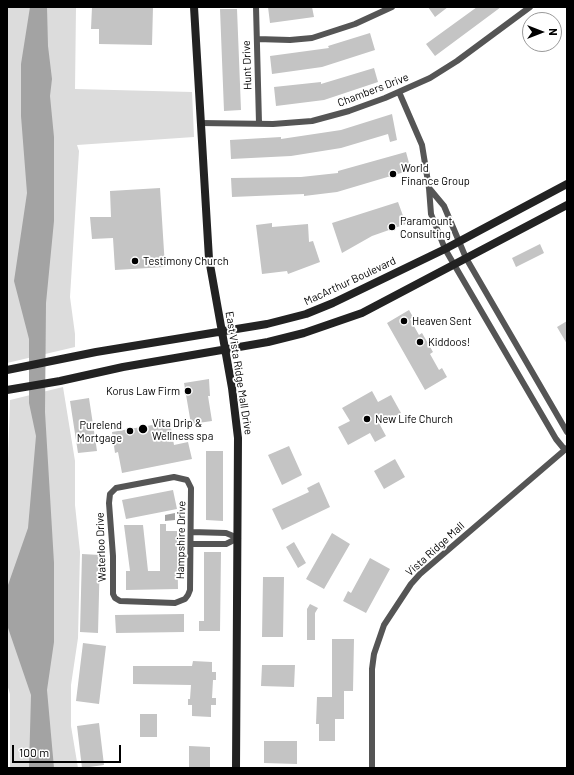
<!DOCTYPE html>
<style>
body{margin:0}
#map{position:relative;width:574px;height:775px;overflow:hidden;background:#fff;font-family:Barlow,sans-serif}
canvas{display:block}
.frame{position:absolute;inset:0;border:8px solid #000;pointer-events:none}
.north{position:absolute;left:522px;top:12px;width:40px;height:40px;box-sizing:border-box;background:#fff;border:1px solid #999;border-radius:50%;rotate:90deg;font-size:11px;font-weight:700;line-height:16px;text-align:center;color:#000}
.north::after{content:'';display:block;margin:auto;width:14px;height:18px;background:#000;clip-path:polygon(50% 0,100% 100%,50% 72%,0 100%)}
.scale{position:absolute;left:12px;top:745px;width:109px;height:18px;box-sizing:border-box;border:2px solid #000;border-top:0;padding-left:5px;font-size:12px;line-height:14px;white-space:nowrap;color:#000;-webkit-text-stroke:3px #fff;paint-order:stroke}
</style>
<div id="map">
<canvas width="574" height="775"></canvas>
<div class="frame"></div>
<div class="north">N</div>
<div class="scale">100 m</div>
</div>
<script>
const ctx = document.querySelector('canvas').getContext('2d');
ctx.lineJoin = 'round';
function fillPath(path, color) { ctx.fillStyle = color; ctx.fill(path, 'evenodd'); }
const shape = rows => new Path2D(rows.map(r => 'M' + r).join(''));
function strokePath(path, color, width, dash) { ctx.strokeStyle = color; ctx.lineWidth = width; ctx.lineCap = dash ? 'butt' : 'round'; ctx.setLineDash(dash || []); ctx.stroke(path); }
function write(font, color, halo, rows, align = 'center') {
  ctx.font = font + ' Barlow,sans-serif'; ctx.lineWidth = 3.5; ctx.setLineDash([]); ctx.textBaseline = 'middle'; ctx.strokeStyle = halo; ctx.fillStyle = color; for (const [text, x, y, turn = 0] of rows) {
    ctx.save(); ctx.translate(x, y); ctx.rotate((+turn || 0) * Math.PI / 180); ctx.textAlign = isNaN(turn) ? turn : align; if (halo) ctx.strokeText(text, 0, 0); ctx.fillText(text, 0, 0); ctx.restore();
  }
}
fillPath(shape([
 [7,7,76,7,75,89,192,92,194,137,77,145,79,151,70,297,75,334,75,347,7,363],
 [63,387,75,461,75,505,80,552,78,638,71,685,71,726,78,768,10,768,10,694,7,684,7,490,10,400]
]), '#dcdcdc');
fillPath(shape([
 [30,7,47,7,48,46,52,79,50,96,54,137,54,221,46,303,45,412,54,563,54,642,47,690,54,768,29,768,31,695,7,625,8,585,28,528,36,436,29,403,29,339,14,281,27,193,21,116,21,64],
 [175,513,175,520,165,521,165,515]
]), '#a3a3a3');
fillPath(shape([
 [92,7,153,7,152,45,99,44,99,29,91,29],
 [268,7,312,7,314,17,270,23],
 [428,7,448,7,435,17],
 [477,7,501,7,435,56,426,44],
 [220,9,237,9,241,110,224,111],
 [370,33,375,50,322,67,272,74,270,56,329,48,328,46],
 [374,68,378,82,324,100,276,106,274,87,321,82,321,84],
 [392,114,397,140,390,142,388,134,341,148,291,156,231,159,230,140,281,137,281,139,341,130],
 [406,152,411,170,337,192,304,196,304,194,232,197,231,178,301,177,338,173,338,171],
 [160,188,165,267,115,270,113,238,92,239,90,217,111,217,110,191],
 [398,202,406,224,372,236,342,253,332,223],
 [272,223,272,227,308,224,309,242,313,241,320,262,288,274,287,271,262,274,256,225],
 [540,244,544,253,516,267,512,258],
 [409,310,413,317,410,319,419,335,422,333,433,352,430,354,439,370,442,368,447,377,425,390,387,323],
 [567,321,567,344,557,327],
 [209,379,210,396,208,396,212,421,191,424,184,383],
 [372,391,378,402,391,395,401,413,380,425,386,436,375,442,370,433,348,445,338,427,350,421,342,408],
 [89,398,97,451,78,453,70,401],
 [170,422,174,445,188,442,192,459,122,473,118,452,115,453,112,432],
 [289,446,302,475,282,485,268,455],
 [206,451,223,451,223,521,206,520],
 [395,459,405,477,384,489,374,471],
 [319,482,330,507,282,530,272,509,309,492,307,488],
 [173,490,177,509,126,519,122,500],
 [160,524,166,524,166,531,177,531,178,589,126,590,126,571,130,571,124,525,143,525,148,571,160,571],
 [332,533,350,544,324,589,306,579],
 [294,542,306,563,298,568,286,547],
 [204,552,221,552,220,631,199,631,199,621,204,621],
 [82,554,100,555,98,633,80,632],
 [370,558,390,569,366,613,343,601,348,591,351,593],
 [263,577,284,577,283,637,262,637],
 [310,604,318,608,315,613,315,640,307,640,307,609],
 [184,614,184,632,116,633,115,615],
 [332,639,354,639,353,691,344,691,344,719,335,719,335,741,319,741,319,724,316,724,317,697,332,697],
 [83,643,106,646,99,704,76,701],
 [193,661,212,662,212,672,216,672,216,680,213,680,212,698,216,698,216,705,211,705,211,717,192,716,192,705,188,705,188,699,190,699,191,685,133,684,133,666,192,666],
 [262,665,295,665,294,687,261,686],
 [140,714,157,714,157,737,140,737],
 [99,723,104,765,82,768,77,726],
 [264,741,297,741,297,764,264,763],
 [189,746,210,747,210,768,189,768]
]), '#c4c4c4');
strokePath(shape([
 [256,7,259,123],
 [257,39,290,40,312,38,355,24,392,7],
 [399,92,422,145,429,188,431,214,445,249,556,439,565,450],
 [200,123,273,124,312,121,349,111,385,98,430,78,457,61,530,7],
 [429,188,444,206,466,258,567,432],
 [174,477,187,480,191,488,190,590,188,595,185,599,175,603,120,601,115,598,113,594,113,556,109,503,110,494,116,488,174,477],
 [191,532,226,533,238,538],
 [191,544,226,544,238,538],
 [372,768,372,669,374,654,384,625,411,584,420,574,567,448]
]), '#555', 6);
strokePath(shape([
 [194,7,209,259,232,388,238,438,236,768],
 [7,370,96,352,267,324,306,314,333,303,445,249,567,184],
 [7,390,60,381,123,367,268,342,304,333,362,313,567,205]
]), '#222', 8);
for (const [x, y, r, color] of [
 [393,174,4,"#000"],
 [392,227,4,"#000"],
 [135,261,4,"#000"],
 [404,321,4,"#000"],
 [420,342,4,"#000"],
 [188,391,4,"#000"],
 [367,419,4,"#000"],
 [143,429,5,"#000"],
 [130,431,4,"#000"]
]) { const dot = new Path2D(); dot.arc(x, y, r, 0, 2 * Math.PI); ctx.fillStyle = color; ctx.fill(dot); strokePath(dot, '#fff', 1.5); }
write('11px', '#000', '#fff', [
 ["Hunt Drive",247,65,-92],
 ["Chambers Drive",373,90,-21],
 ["MacArthur Boulevard",350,281,-25],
 ["East Vista Ridge Mall Drive",239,373,81],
 ["Hampshire Drive",181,540,-89],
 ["Waterloo Drive",101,547,-92],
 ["Vista Ridge Mall",435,549,-42]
]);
write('11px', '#000', '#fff', [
 ["World",401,168],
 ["Finance Group",401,181],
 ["Paramount",400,221],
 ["Consulting",400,234],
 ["Testimony Church",143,261],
 ["Heaven Sent",412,321],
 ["Kiddoos!",428,342],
 ["Korus Law Firm",180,391,"right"],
 ["New Life Church",375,419],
 ["Vita Drip &",152,423],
 ["Wellness spa",152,436],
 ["Purelend",122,425,"right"],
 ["Mortgage",122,438,"right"]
], 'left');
</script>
